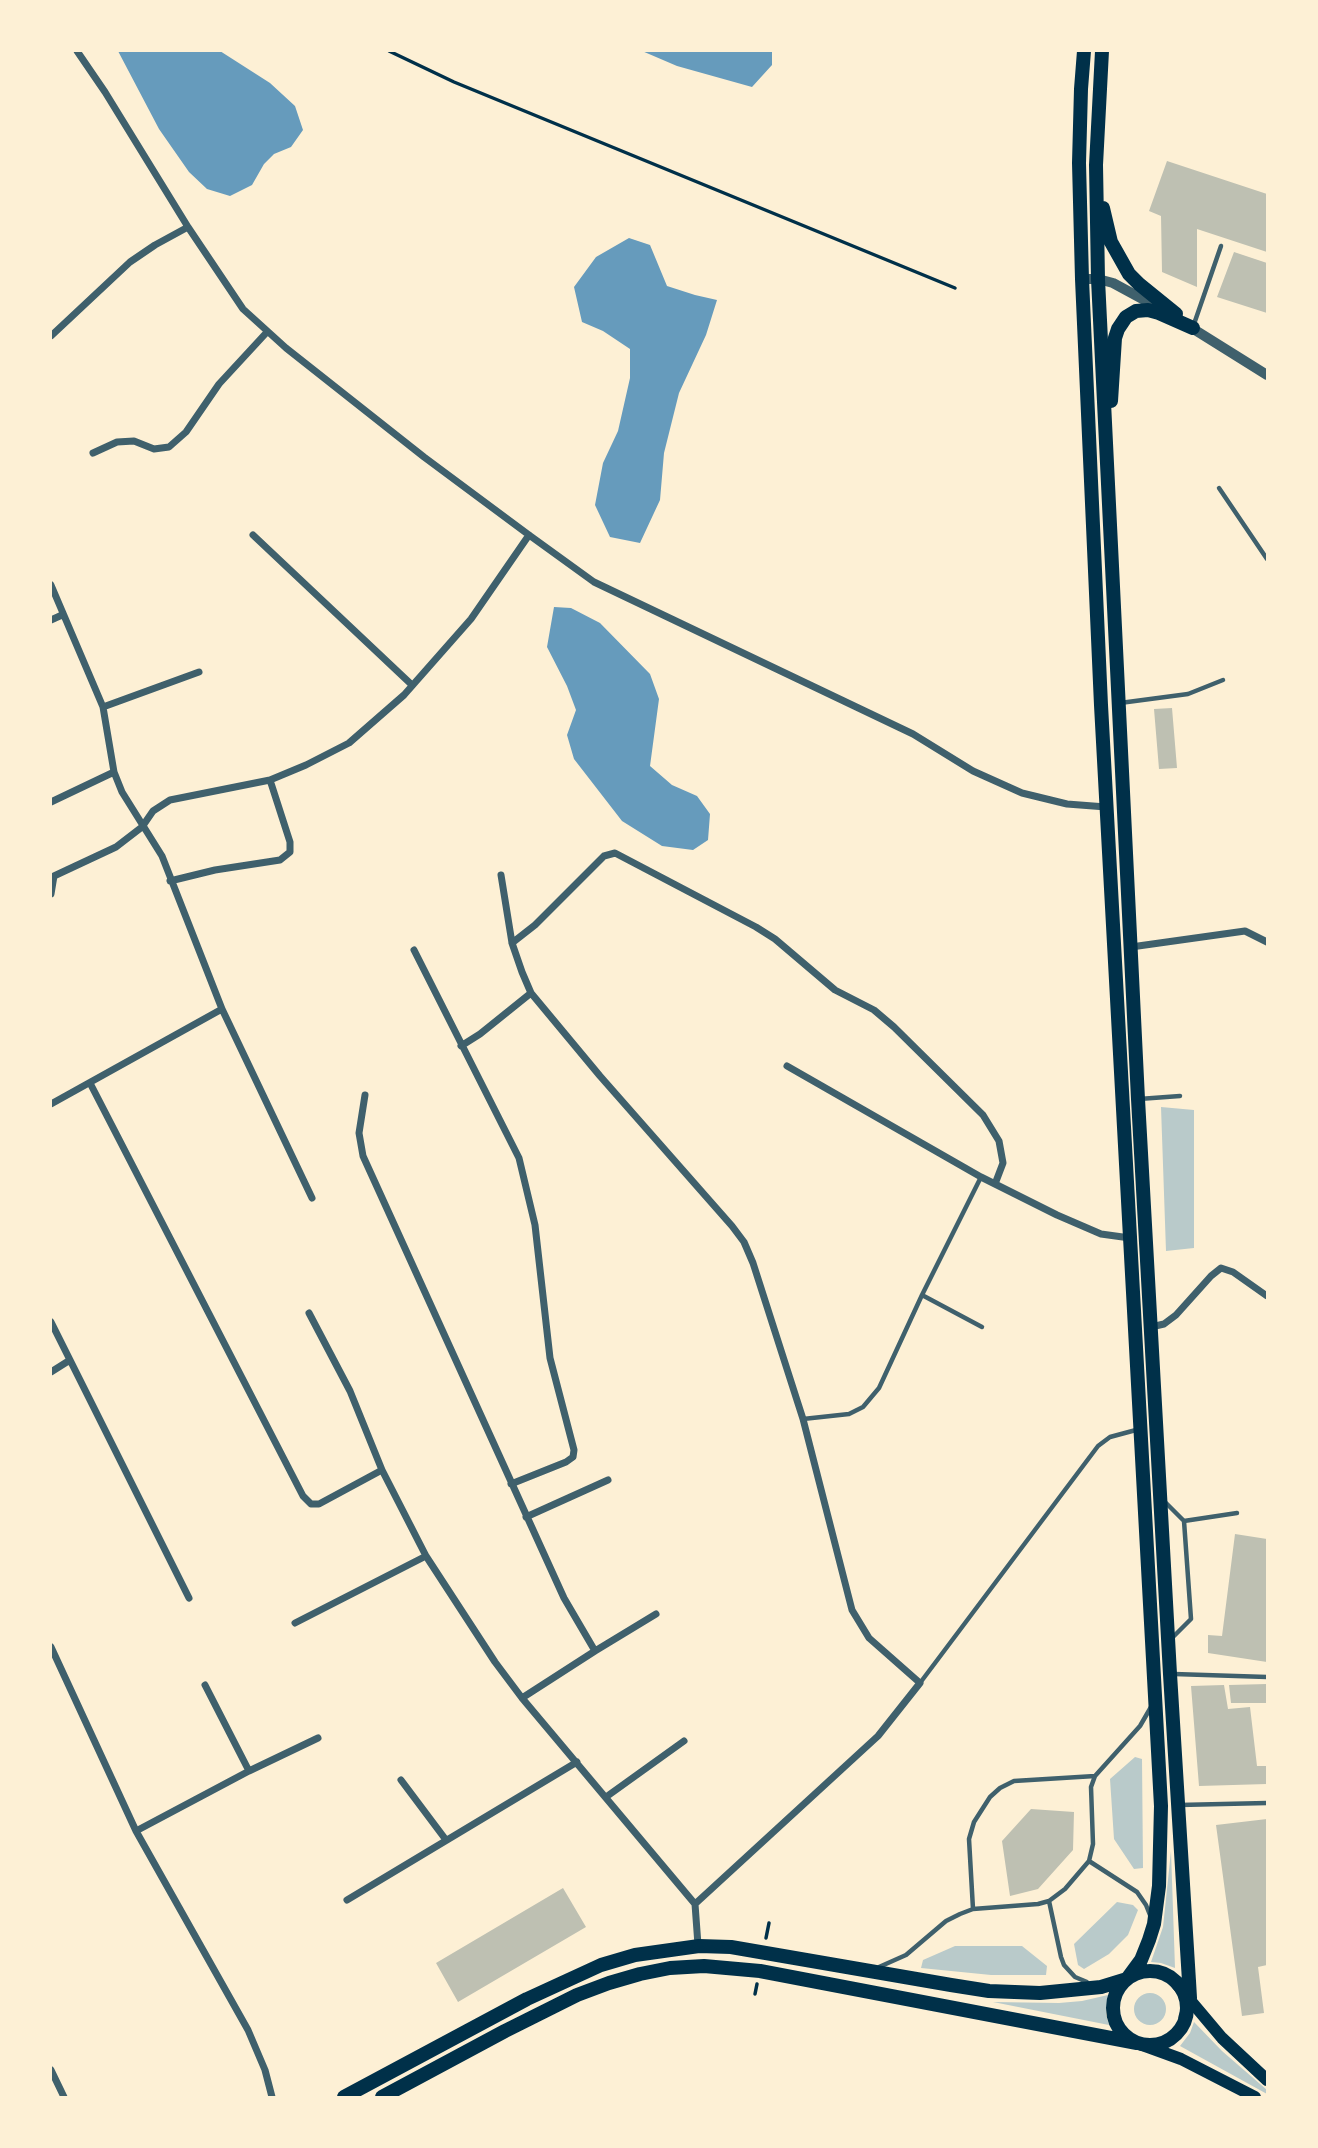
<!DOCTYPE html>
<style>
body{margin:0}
#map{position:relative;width:1318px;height:2148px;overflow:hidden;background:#fdf0d5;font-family:"Asap Condensed",sans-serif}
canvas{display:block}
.frame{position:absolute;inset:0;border:52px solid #fdf0d5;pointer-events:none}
</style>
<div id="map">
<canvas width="1318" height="2148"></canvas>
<div class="frame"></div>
</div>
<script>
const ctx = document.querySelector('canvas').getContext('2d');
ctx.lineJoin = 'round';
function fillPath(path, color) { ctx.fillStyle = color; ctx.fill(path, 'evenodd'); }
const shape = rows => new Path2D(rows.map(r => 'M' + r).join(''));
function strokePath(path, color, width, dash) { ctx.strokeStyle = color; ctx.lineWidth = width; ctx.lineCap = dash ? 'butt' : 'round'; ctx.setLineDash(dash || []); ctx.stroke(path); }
fillPath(shape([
 [1161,1107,1194,1110,1194,1248,1166,1251],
 [1135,1757,1142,1759,1143,1868,1134,1869,1114,1839,1110,1779],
 [1171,1851,1175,1968,1161,1963,1151,1962,1163,1927],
 [1117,1902,1133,1905,1138,1910,1128,1935,1109,1954,1084,1969,1078,1965,1074,1944],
 [955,1946,1022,1946,1047,1966,1046,1975,991,1975,921,1968,923,1960],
 '1134 2009a16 16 0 1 1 32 0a16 16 0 1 1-32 0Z',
 [1108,1995,1106,2015,1109,2025,993,2002,1059,2003,1082,2001],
 [1194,2022,1222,2051,1267,2090,1267,2094,1180,2046,1190,2033]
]), '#b9caca');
fillPath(shape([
 [118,51,220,51,270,83,295,106,303,130,291,147,274,154,264,164,252,185,230,196,207,189,189,172,159,129],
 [642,51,772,51,772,65,752,87,677,66],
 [629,238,650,245,667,286,695,295,717,300,706,335,679,393,664,453,660,500,640,543,610,537,595,505,603,463,618,431,630,378,630,349,603,331,582,322,574,287,596,257],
 [554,607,571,608,600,623,650,674,659,699,650,766,672,785,697,796,710,814,708,840,693,850,662,846,622,821,574,759,567,735,576,710,567,686,547,647]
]), '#669bbc');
fillPath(shape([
 [1167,161,1267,194,1267,252,1197,229,1197,287,1162,272,1161,216,1149,211],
 [1234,252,1267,263,1267,313,1217,297],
 [1172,708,1177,768,1159,769,1154,709],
 [1235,1534,1267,1539,1267,1662,1208,1653,1208,1635,1222,1636],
 [1267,1684,1267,1703,1231,1703,1229,1685],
 [1224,1685,1228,1709,1250,1707,1257,1766,1267,1766,1267,1784,1199,1786,1191,1686],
 [1031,1809,1074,1812,1073,1850,1038,1889,1010,1896,1002,1841],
 [1267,1819,1267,1965,1258,1967,1264,2013,1242,2016,1216,1825],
 [563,1888,586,1927,458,2002,436,1963]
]), '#bec0b2');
strokePath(shape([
 [389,51,454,82,955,288],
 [766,1938,769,1923],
 [755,1994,757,1984]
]), '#003049', 3.5);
strokePath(shape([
 [1194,324,1221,246],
 [1219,488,1267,559],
 [1120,703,1188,694,1223,680],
 [1139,1099,1180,1096],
 [922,1295,982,1327],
 [803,1419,849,1414,863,1407,879,1388,922,1295,981,1177],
 [1166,1503,1184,1521,1191,1619,1171,1639],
 [1184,1521,1237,1513],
 [1174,1674,1267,1677],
 [920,1683,1098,1446,1110,1437,1136,1430],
 [1179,1805,1267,1803],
 [1089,1861,1137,1892,1146,1905,1150,1915],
 [1049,1901,1061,1957,1064,1965,1075,1977,1087,1982],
 [973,1909,969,1839,974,1822,990,1797,1000,1788,1014,1781,1095,1776],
 [879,1967,906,1955,946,1921,960,1914,973,1909,1038,1904,1049,1901,1065,1889,1089,1861,1093,1844,1091,1787,1095,1776,1140,1726,1151,1707]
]), '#3f606c', 4.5);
strokePath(shape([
 [77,51,105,92,188,227,243,309,286,348,424,457,529,535,594,582,913,734,973,771,1022,793,1067,804,1106,807],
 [51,336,130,262,155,245,188,227],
 [93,453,117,442,134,441,154,449,169,447,186,432,219,384,267,332],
 [253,535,412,685],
 [51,585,103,707,114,772,122,792,162,856,222,1009,312,1198],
 [51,620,62,615],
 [103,707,199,672],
 [51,802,114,772],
 [501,875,512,943,522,972,531,993,600,1076,732,1226,744,1242,753,1263,803,1419,852,1610,869,1638,920,1683,878,1736,695,1904],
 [170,881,215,870,280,860,290,852,290,842,270,780],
 [51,894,54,876,116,847,142,827,153,811,170,800,270,780,306,765,349,743,404,695,471,619,529,535],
 [512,943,535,925,604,856,615,853,756,927,775,939,835,990,874,1010,894,1027,983,1115,999,1141,1003,1163,995,1184],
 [1131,947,1245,931,1267,942],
 [414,950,519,1158,535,1225,550,1358,574,1450,573,1457,566,1462,511,1484],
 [461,1046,480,1034,531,993],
 [787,1066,981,1177,1057,1215,1101,1234,1130,1238],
 [90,1083,303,1496,311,1504,319,1504,382,1470,426,1556,495,1662,522,1698,695,1904,698,1945],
 [365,1095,359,1133,363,1156,564,1598,595,1651,522,1698],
 [51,1104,222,1009],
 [309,1313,350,1391,382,1470],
 [51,1322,189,1598],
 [1151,1327,1164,1324,1176,1315,1211,1276,1221,1268,1233,1272,1267,1296],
 [51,1372,70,1360],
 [526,1517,608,1480],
 [295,1623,426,1556],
 [51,1647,136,1831,248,2030,265,2070,272,2097],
 [595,1651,656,1614],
 [205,1685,249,1771],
 [401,1780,446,1840],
 [606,1797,684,1741],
 [136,1831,249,1771,318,1738],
 [347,1900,577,1762],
 [51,2070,64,2097]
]), '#3f606c', 7);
strokePath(shape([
 [1082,279,1098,279,1113,283,1161,309],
 [1187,325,1267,375]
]), '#3f606c', 10);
strokePath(shape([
 [1174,1981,1222,2038,1267,2080],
 [1137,2043,1181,2059,1255,2097]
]), '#003049', 12);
strokePath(shape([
 [1102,51,1096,165,1098,279,1138,1099,1170,1674,1189,1981,1190,1998,1185,2019],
 [1103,208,1111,242,1129,274,1139,284,1176,314],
 [1111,401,1115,338,1118,329,1126,317,1136,311,1148,310,1159,313,1193,328],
 '1113 2008a37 37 0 1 1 74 0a37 37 0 1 1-74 0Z',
 [344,2097,527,1999,601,1965,635,1955,699,1946,731,1947,951,1985,989,1991,1040,1993,1101,1987,1127,1979,1141,1960,1149,1940,1154,1924,1159,1886,1161,1806,1101,705,1082,279,1079,163,1081,89,1084,51],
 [382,2097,505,2031,577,1995,609,1983,640,1974,670,1968,704,1966,760,1971,1137,2043]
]), '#003049', 14);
</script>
